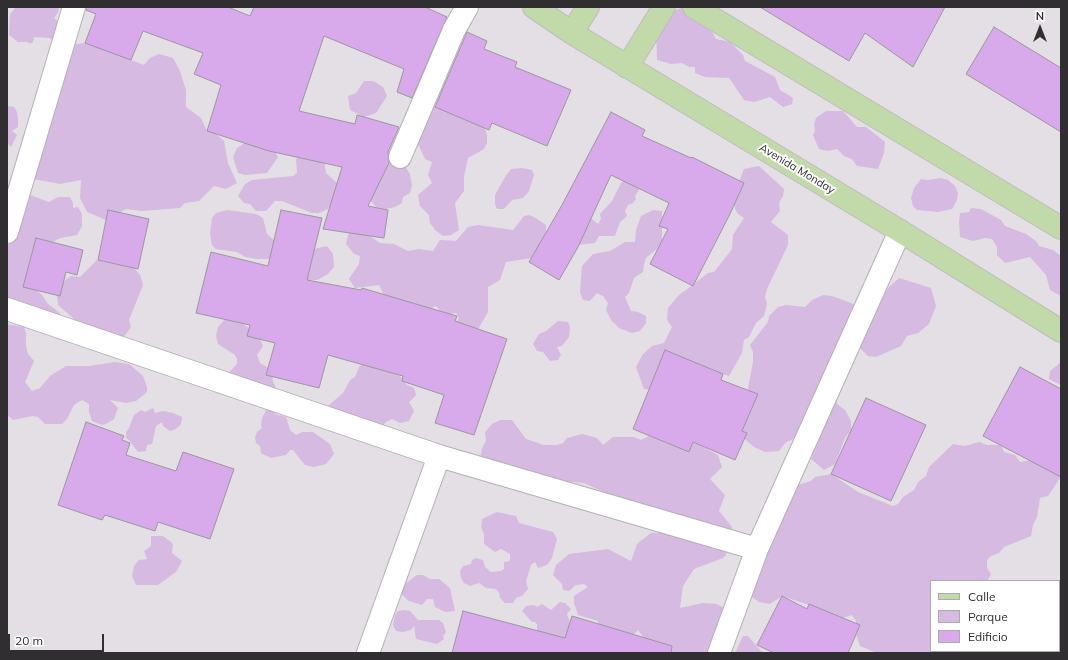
<!DOCTYPE html>
<style>
body{margin:0}
#map{position:relative;width:1068px;height:660px;overflow:hidden;background:#e3dfe5;font-family:Mulish,sans-serif}
canvas{display:block}
.frame{position:absolute;inset:0;border:8px solid #302e30;pointer-events:none}
.legend{position:absolute;left:930px;top:580px;width:130px;height:72px;box-sizing:border-box;background:#fff;border:1px solid #acabac;margin:0;padding:5px 7px;list-style:none;font-size:12px;color:#302e30}
.legend li{display:flex;align-items:center;gap:8px;height:20px}
.legend b{width:20px;border:1px solid #acabac}
.north{position:absolute;left:1020px;top:8px;width:40px;height:40px;-webkit-text-stroke:3px #fff;paint-order:stroke;rotate:0deg;font-size:11px;font-weight:700;line-height:16px;text-align:center;color:#302e30}
.north::after{content:'';display:block;margin:auto;width:14px;height:18px;background:#302e30;clip-path:polygon(50% 0,100% 100%,50% 72%,0 100%)}
.scale{position:absolute;left:8px;top:634px;width:96px;height:18px;box-sizing:border-box;border:2px solid #302e30;border-top:0;padding-left:5px;font-size:12px;line-height:14px;white-space:nowrap;color:#302e30;-webkit-text-stroke:3px #fff;paint-order:stroke}
</style>
<div id="map">
<canvas width="1068" height="660"></canvas>
<div class="frame"></div>
<ul class="legend">
<li><b style="height:5px;background:#c2daa9"></b>Calle</li>
<li><b style="height:11px;background:#d6bae1"></b>Parque</li>
<li><b style="height:11px;background:#d8a9eb"></b>Edificio</li>
</ul>
<div class="north">N</div>
<div class="scale">20 m</div>
</div>
<script>
const ctx = document.querySelector('canvas').getContext('2d');
ctx.lineJoin = 'round';
function fillPath(path, color) { ctx.fillStyle = color; ctx.fill(path, 'evenodd'); }
const shape = rows => new Path2D(rows.map(r => 'M' + r).join(''));
function strokePath(path, color, width, dash) { ctx.strokeStyle = color; ctx.lineWidth = width; ctx.lineCap = dash ? 'butt' : 'round'; ctx.setLineDash(dash || []); ctx.stroke(path); }
function write(font, color, halo, rows, align = 'center') {
  ctx.font = font + ' Mulish,sans-serif'; ctx.lineWidth = 4; ctx.setLineDash([]); ctx.textBaseline = 'middle'; ctx.strokeStyle = halo; ctx.fillStyle = color; for (const [text, x, y, turn = 0] of rows) {
    ctx.save(); ctx.translate(x, y); ctx.rotate((+turn || 0) * Math.PI / 180); ctx.textAlign = isNaN(turn) ? turn : align; if (halo) ctx.strokeText(text, 0, 0); ctx.fillText(text, 0, 0); ctx.restore();
  }
}
fillPath(shape([
 [16,7,59,7,58,13,54,18,60,23,54,32,53,41,49,38,34,37,33,42,30,44,28,42,18,42,9,35,10,14],
 [684,7,710,28,716,39,730,42,743,55,745,61,775,77,780,90,793,98,792,104,783,107,770,97,754,102,744,100,729,78,705,77,695,73,695,67,689,67,682,63,671,64,657,60,656,24,665,14],
 [85,43,120,52,131,60,144,65,150,58,159,54,173,58,180,71,186,90,186,107,201,118,207,131,215,133,224,141,228,163,237,183,226,189,214,186,199,201,185,203,180,208,142,211,126,209,106,220,87,212,80,198,81,180,60,184,23,177,70,45],
 [364,81,373,81,383,87,387,96,376,113,364,117,350,110,348,96,356,93],
 [7,106,14,107,17,112,18,118,18,127,12,131,17,135,11,147,7,143],
 [433,106,473,121,485,129,487,135,487,143,484,149,468,158,464,177,464,191,455,203,459,230,451,235,443,236,435,230,430,223,429,215,420,206,418,195,432,183,428,175,432,162,425,159,416,140],
 [826,111,843,111,857,127,866,127,885,142,884,153,878,169,857,166,852,159,844,156,837,149,828,151,819,149,813,135,815,131,814,124,816,118],
 [245,143,275,152,278,157,267,173,245,175,238,173,233,157,237,148],
 [305,155,324,160,326,173,337,183,339,188,328,209,319,213,312,213,282,201,275,201,266,211,256,211,250,204,244,203,238,196,245,184,252,180,293,176,297,173,296,159],
 [379,162,405,166,410,174,412,186,410,193,403,197,402,203,395,207,386,209,376,207,366,195],
 [759,166,784,189,783,196,779,203,780,211,771,222,788,235,788,245,767,289,765,297,767,304,764,316,756,323,749,337,744,340,742,353,729,376,720,373,653,390,644,389,636,367,643,354,652,346,664,343,672,327,667,320,668,308,678,296,708,273,714,272,732,249,733,235,744,218,738,214,735,209,734,202,738,185,744,169],
 [522,168,532,170,534,175,529,191,523,198,512,200,504,209,497,209,495,204,495,195,505,177,511,169],
 [628,178,638,186,639,190,635,196,636,199,633,203,628,205,625,211,627,216,620,222,615,236,599,236,595,243,577,245,588,216,598,224,601,219,600,214,612,201,621,183],
 [941,178,948,180,955,186,958,193,957,200,952,209,938,212,917,210,913,206,911,198,914,188,921,179,928,180],
 [30,195,49,202,58,197,70,197,73,203,73,208,78,207,82,214,82,226,77,235,61,238,52,242,37,241,33,249,29,265,31,285,42,295,48,304,60,313,58,318,7,309,7,247,9,244,7,242,22,203],
 [971,208,981,209,1001,220,1005,226,1026,234,1036,241,1039,246,1053,250,1061,256,1061,296,1050,290,1046,275,1030,257,1005,263,997,255,997,247,992,239,985,238,973,241,960,237,959,222,960,213,969,212],
 [227,210,256,214,263,218,267,234,275,241,310,250,327,246,333,254,334,267,328,274,317,280,309,280,302,285,272,259,257,259,245,257,237,252,216,249,212,245,210,234,212,218,216,213],
 [653,210,662,211,662,241,658,248,646,258,644,264,643,272,634,278,629,293,625,297,631,311,638,312,646,316,646,323,640,331,632,333,619,328,611,320,606,310,608,303,603,296,597,293,590,301,583,300,580,292,582,266,593,254,610,251,625,242,635,242,636,230,641,216],
 [529,215,534,217,546,225,546,237,532,258,506,262,500,280,488,287,488,312,478,329,454,325,459,318,456,313,449,314,441,312,436,306,424,312,384,295,379,285,355,288,349,279,359,264,360,256,354,254,346,244,349,231,358,228,380,243,394,244,408,251,419,249,433,251,440,240,456,241,468,227,478,225,513,230,524,216],
 [97,260,134,268,140,275,143,285,129,320,131,327,121,341,82,326,58,305,57,295,64,281,71,276,80,277],
 [899,278,931,288,936,306,929,324,918,333,907,336,901,346,876,357,868,356,857,345,870,317,878,308,886,290],
 [823,295,832,296,859,306,795,438,785,443,779,451,765,452,754,447,741,436,740,423,751,410,751,399,747,394,753,362,753,352,750,345,768,322,769,316,778,307,786,305,805,307,812,300],
 [225,319,237,319,259,336,263,346,257,355,260,363,272,370,273,382,277,390,229,378,230,371,237,364,237,359,235,355,218,344,216,336,218,327],
 [558,321,568,322,570,327,569,337,562,346,557,347,561,355,558,360,550,361,543,352,537,351,533,344,539,334,546,331],
 [7,324,24,327,26,334,26,346,28,354,34,361,25,382,32,391,40,388,50,376,66,366,89,366,115,362,129,364,143,376,147,387,147,392,136,401,126,403,110,400,118,408,114,419,106,424,102,425,92,421,89,412,89,404,82,400,74,405,67,419,62,424,45,424,38,417,33,416,13,420,7,415],
 [368,360,399,375,407,385,414,388,416,395,409,402,414,411,409,421,400,423,392,419,386,422,382,426,324,411,328,406,343,393,350,380,355,377,359,367],
 [1061,362,1061,385,1049,379,1050,371],
 [835,396,837,404,845,410,851,421,851,430,845,438,835,464,824,470,811,459],
 [153,408,155,413,163,411,173,413,182,417,181,424,176,429,170,431,163,426,162,422,156,426,152,444,147,445,146,451,138,452,129,440,126,438,126,432,129,428,134,415,141,410,145,412],
 [270,408,275,410,275,414,286,417,290,430,296,435,302,432,313,432,330,444,334,454,326,464,314,467,305,465,293,450,290,450,286,455,271,458,261,453,260,446,256,443,255,437,257,432,262,428,261,425,262,418,266,410],
 [500,420,512,420,526,439,544,445,557,445,563,443,567,438,582,434,597,438,603,445,613,437,634,437,641,440,649,436,684,450,694,442,698,444,718,455,722,467,710,479,725,495,719,511,732,527,731,534,608,501,606,493,584,483,546,480,480,460,482,448,486,441,485,432,492,424],
 [979,442,987,445,1001,445,1004,452,1015,455,1020,462,1032,460,1061,474,1060,478,1048,496,1040,498,1037,517,1033,525,1031,536,1004,547,999,553,991,556,987,560,987,568,991,574,988,580,931,581,931,653,877,653,860,646,856,634,856,621,852,615,836,620,821,609,782,596,770,604,759,602,752,597,749,592,794,486,811,481,815,477,831,474,858,492,893,506,898,504,903,497,914,490,918,482,926,476,929,467,953,444,965,446],
 [497,512,516,516,519,523,553,532,557,539,552,558,547,565,538,568,535,562,531,565,526,581,528,589,522,596,516,598,513,603,505,603,500,598,499,592,495,589,486,588,479,583,470,586,464,583,461,578,460,571,463,566,471,564,472,560,476,558,483,560,485,567,491,572,501,571,504,569,504,562,510,561,510,554,501,549,495,552,484,544,484,534,481,527,482,519],
 [671,532,726,550,726,555,723,558,694,569,683,586,680,608,703,603,717,604,727,610,722,653,639,653,635,645,643,637,638,630,633,635,598,624,598,621,578,615,574,603,574,596,588,587,584,584,576,585,569,591,563,590,562,584,553,575,556,565,569,554,608,549,631,561,637,544,651,533],
 [151,536,163,536,171,542,173,544,172,553,182,561,176,572,158,585,136,585,132,576,134,566,139,560,147,559,144,551,151,546],
 [417,575,423,575,430,579,439,579,450,588,455,611,445,612,435,607,433,599,427,599,422,605,409,601,401,594,405,584],
 [560,602,565,603,571,609,567,614,570,623,567,641,537,633,537,624,535,622,532,622,522,611,526,606,534,605,537,607,542,604,551,610],
 [403,610,410,611,418,620,439,620,443,623,446,632,443,636,444,639,437,644,416,639,414,626,411,630,403,632,396,631,393,625,395,615,398,611],
 [743,636,748,636,761,651,765,653,735,653]
]), '#d6bae1');
const building = shape([
 [86,7,228,7,250,16,254,7,425,7,447,17,412,98,397,92,404,69,324,36,299,111,355,124,357,115,399,127,388,152,389,163,368,206,388,210,384,238,323,229,342,167,269,151,207,131,221,85,194,74,203,53,143,31,131,60,85,43,96,14,86,10,86,7],
 [760,7,945,7,913,67,865,33,849,61,760,7],
 [994,27,1061,68,1061,132,966,74,994,27],
 [467,32,487,41,484,49,517,62,515,67,571,90,547,146,492,123,489,130,435,107,467,32],
 [611,112,645,130,642,136,691,158,692,157,744,183,730,214,693,286,650,264,668,229,659,226,669,203,611,175,578,247,559,280,529,262,562,205,611,112],
 [108,210,149,219,138,269,98,260,108,210],
 [281,210,322,218,307,280,361,290,362,288,426,307,457,316,455,321,507,339,474,435,435,423,444,395,402,381,403,376,328,355,319,388,266,375,275,343,247,336,250,325,196,313,211,252,268,266,281,210],
 [36,238,83,250,77,275,66,272,60,296,23,287,36,238],
 [665,350,723,374,721,380,758,394,742,431,747,433,735,460,693,442,689,452,633,429,665,350],
 [1020,367,1061,389,1061,477,983,436,1020,367],
 [866,398,926,425,891,501,831,474,866,398],
 [86,422,124,436,122,440,130,443,126,455,176,471,183,452,234,469,210,539,158,522,155,531,105,515,102,520,58,505,86,422],
 [782,596,807,609,809,604,860,625,848,653,774,653,757,645,782,596],
 [463,611,565,638,572,616,672,646,671,653,452,653,463,611]
]);
fillPath(building, '#d8a9eb');
strokePath(building, '#9b979d', 1);
const minor = shape([
 [400,157,454,30,467,7],
 [7,232,74,7],
 [7,309,439,456,757,549],
 [368,653,439,456],
 [719,653,757,549,900,231]
]);
const major = shape([
 [534,7,572,33,900,231,1061,331],
 [694,7,1061,228],
 [572,33,588,7],
 [627,67,664,7]
]);
strokePath(minor, '#b4b0b6', 24);
strokePath(major, '#bdbcbd', 24);
strokePath(minor, '#fff', 22);
strokePath(major, '#c2daa9', 22);
write('11px', '#302e30', '#fff', [
 ["Avenida Monday",797,169,31]
]);
</script>
